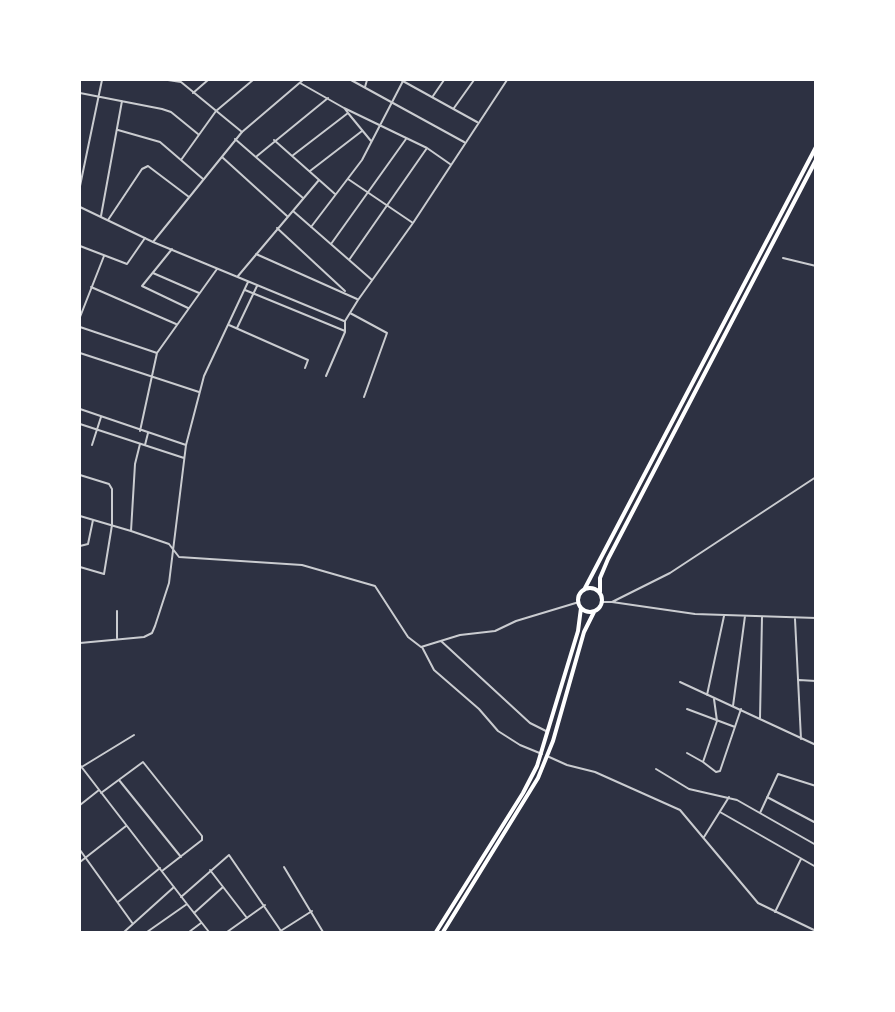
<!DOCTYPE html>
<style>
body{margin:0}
#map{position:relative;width:895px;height:1012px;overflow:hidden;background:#2d3142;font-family:"Exo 2",sans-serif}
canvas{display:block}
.frame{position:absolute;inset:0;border:81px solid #fff;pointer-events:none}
</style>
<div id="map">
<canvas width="895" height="1012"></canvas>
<div class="frame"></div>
</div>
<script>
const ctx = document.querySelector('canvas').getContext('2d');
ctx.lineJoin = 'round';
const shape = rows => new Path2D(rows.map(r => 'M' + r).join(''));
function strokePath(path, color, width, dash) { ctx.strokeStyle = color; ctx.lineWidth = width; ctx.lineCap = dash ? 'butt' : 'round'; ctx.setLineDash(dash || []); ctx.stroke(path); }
strokePath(shape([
 [168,80,181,82,242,132],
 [351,80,464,142],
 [401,80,477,122],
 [300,83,344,108,427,148,450,164],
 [365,87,367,80],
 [80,93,162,109,171,112,198,134],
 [193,93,208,80],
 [433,96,444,80],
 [454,108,474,80],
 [348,113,371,141],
 [118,130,160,142,203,179],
 [235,139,303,198],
 [274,140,335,194],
 [257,156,328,98],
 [292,156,348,113,345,109],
 [222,157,287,216],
 [181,160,216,111,253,80],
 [310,171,362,131],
 [348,179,413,223],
 [80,186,102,80],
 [293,211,372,280],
 [101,216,122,101],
 [108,220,142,169,148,166,189,197],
 [311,227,362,160,403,81],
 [277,228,345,291],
 [153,242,344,321],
 [331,244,406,139],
 [80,246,127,264,145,238],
 [172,249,142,286,188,308],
 [256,254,357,299],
 [783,258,816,266],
 [349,260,427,148],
 [153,273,199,293],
 [238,276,319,180],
 [91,287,176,324],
 [245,290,345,331],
 [350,313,387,333,364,397],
 [80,317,104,256],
 [229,325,308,360,305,368],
 [80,327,157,353],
 [237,328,257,286],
 [80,353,199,392],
 [326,376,345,332,345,321,358,300,413,223,507,80],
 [80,409,186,445,204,376,248,282],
 [80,424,184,458],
 [140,431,157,353,217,269],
 [92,445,101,417],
 [145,445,148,433],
 [80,475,109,484,112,489,112,525,104,574,80,567],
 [80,516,131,531,135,464,140,444],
 [131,531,169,544,179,557,302,565,375,586,408,637,421,647,460,635,495,631,516,621,579,602],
 [80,546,88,544,93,520],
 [602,602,612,602,670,573,816,477],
 [612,602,695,614,816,618],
 [795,619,801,739],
 [117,638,117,611],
 [441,641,530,723,548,732],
 [80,643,144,637,152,633,155,626,169,583,186,445],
 [422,647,434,670,479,709,498,731,520,745,542,754],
 [799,680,816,681],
 [680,682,816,745],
 [707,695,724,616],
 [733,706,745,616],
 [687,709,735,727],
 [760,718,762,617],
 [687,753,703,762,717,721,714,699],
 [547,756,567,765,595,772,680,810,758,903,816,931],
 [703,762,716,772,720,771,741,709],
 [80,765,187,904],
 [80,768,134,735],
 [656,769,689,789,737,800,816,845],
 [119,780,181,857],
 [101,793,143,762,202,836,202,840,162,871],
 [767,797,816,823],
 [80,805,99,790],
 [720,812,816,867],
 [760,813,778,774,816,786],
 [704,837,729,797],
 [80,850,133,924],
 [80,862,126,826],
 [284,867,323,932],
 [210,870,247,918],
 [181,897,229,855,281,931],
 [118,902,160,868],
 [775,912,801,859],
 [194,913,223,887],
 [124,932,174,887],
 [147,932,187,904,209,932],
 [189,932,201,923],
 [227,932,265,905],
 [279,932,312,911]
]), '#caccd0', 2);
strokePath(shape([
 [80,207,153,242,242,132,303,80]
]), '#caccd0', 2);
strokePath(shape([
 '578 600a12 12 0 1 1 24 0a12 12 0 1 1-24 0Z',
 [584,590,816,147],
 [600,592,600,578,608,559,816,160],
 [436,932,523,793,537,766,578,631,581,608],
 [443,932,538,778,553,741,584,632,594,612]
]), '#fff', 4);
</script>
